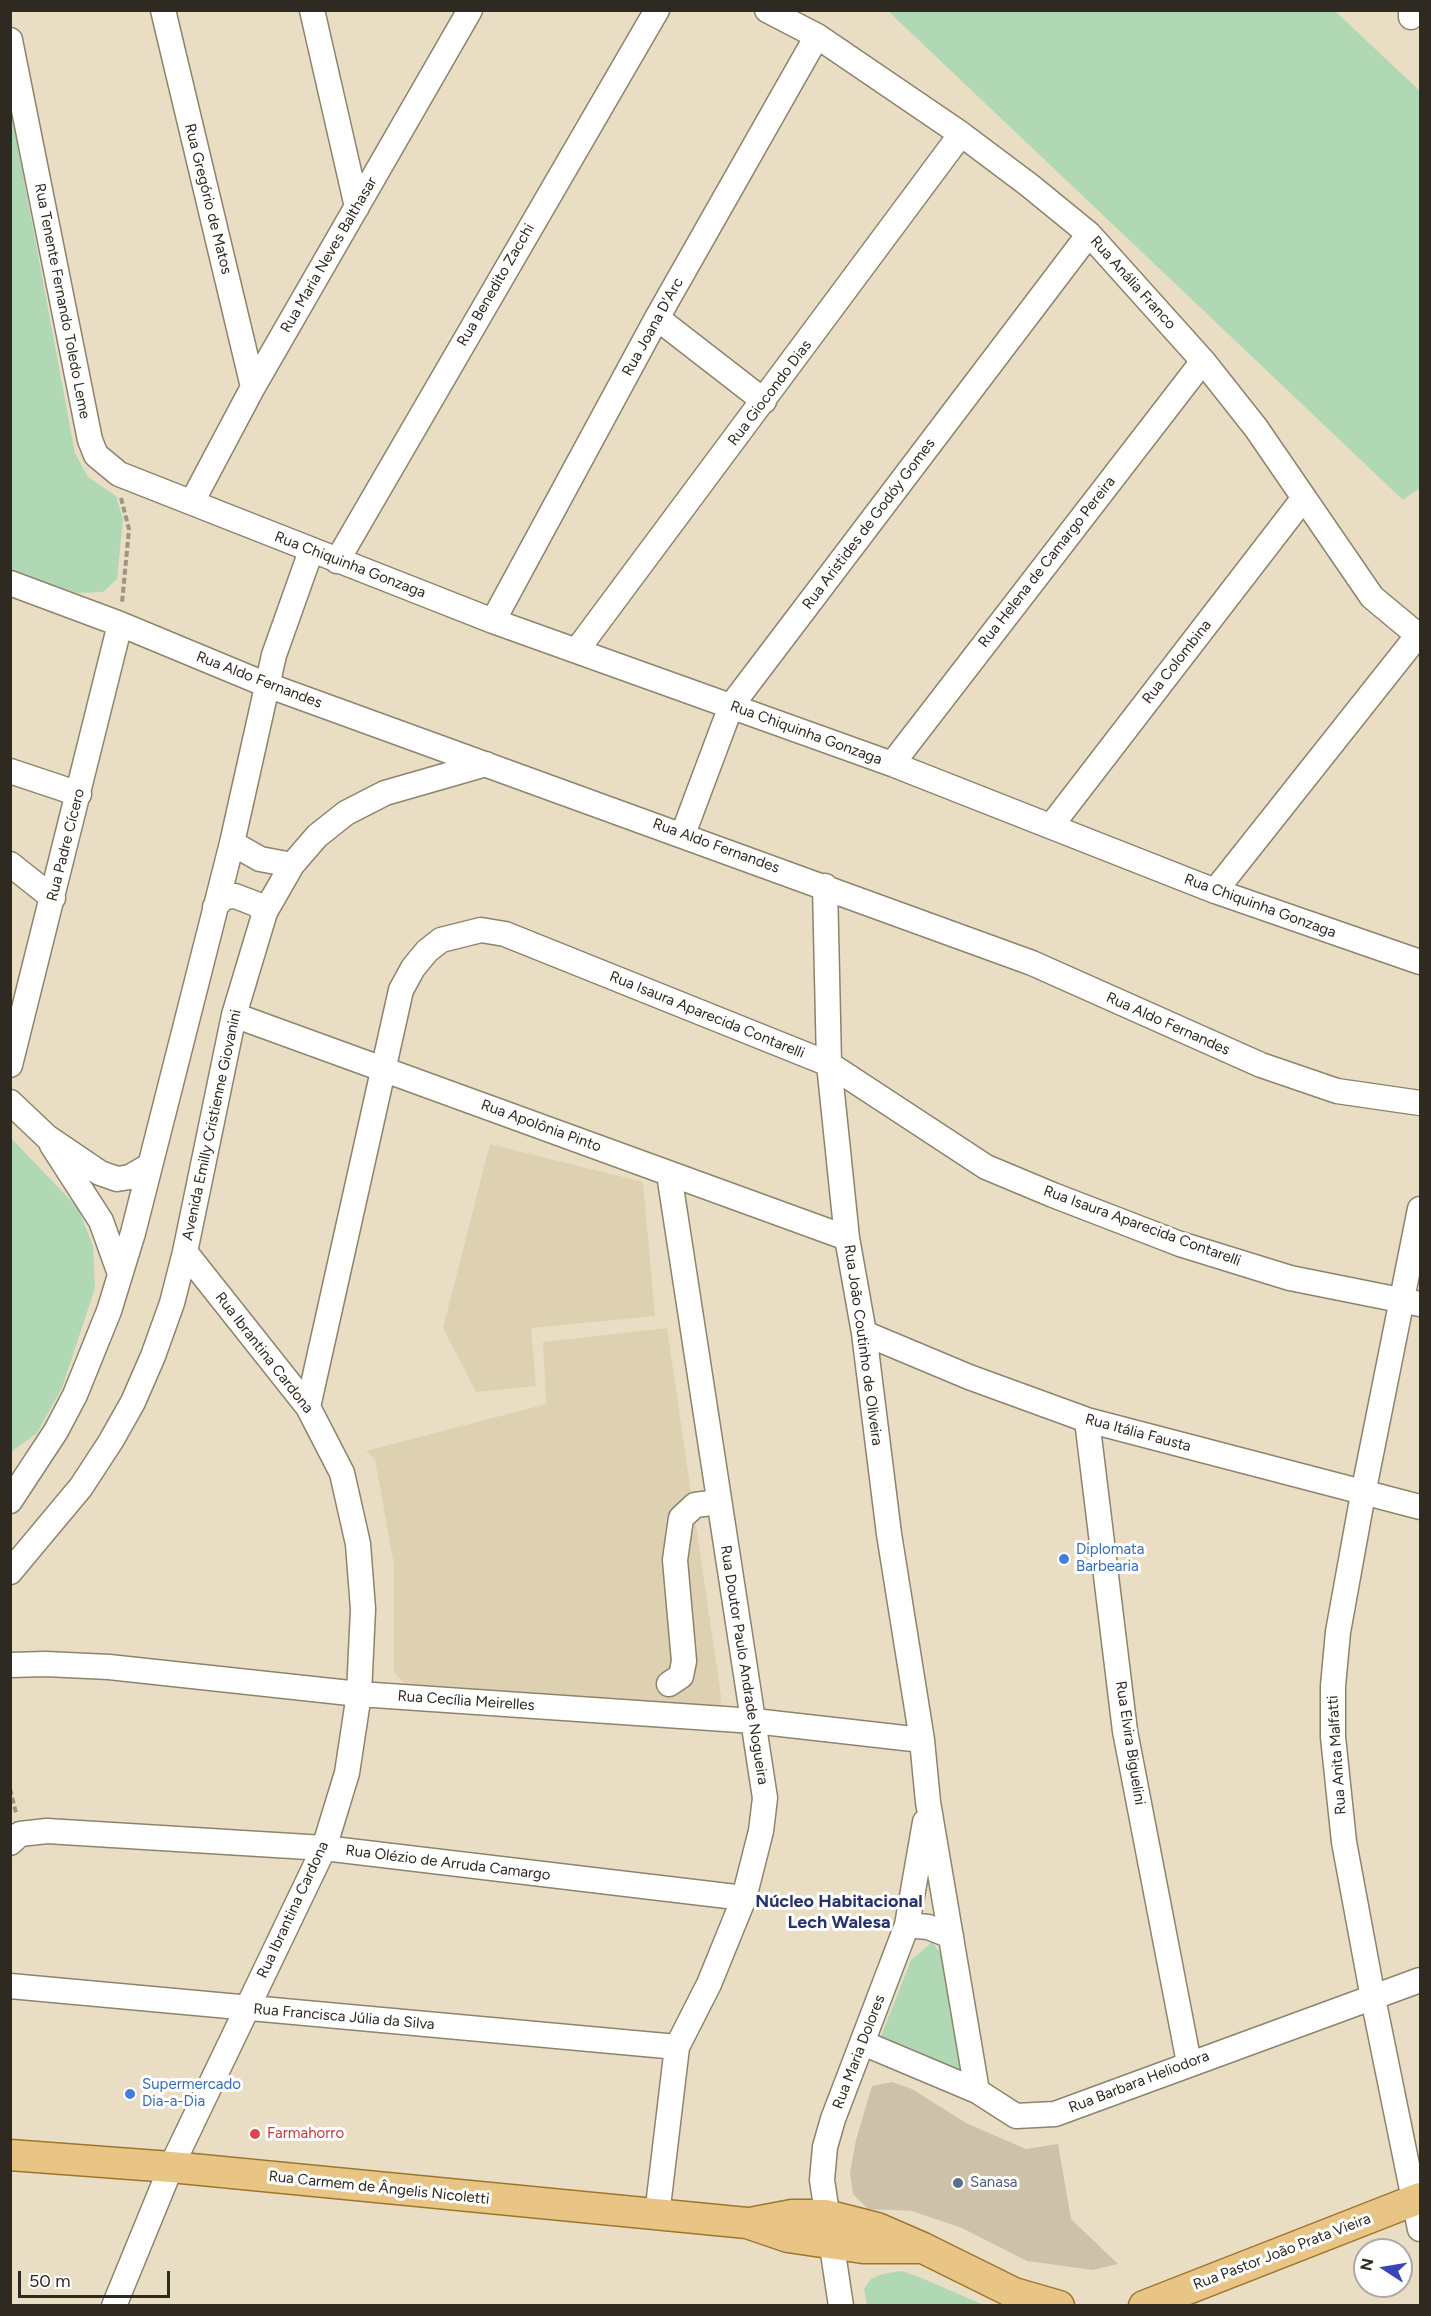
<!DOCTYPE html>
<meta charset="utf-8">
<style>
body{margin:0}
#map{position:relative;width:1431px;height:2316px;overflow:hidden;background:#e9dec4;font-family:Figtree,sans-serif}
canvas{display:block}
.frame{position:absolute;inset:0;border:12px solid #2f2a21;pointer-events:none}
.north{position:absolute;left:1353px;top:2238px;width:60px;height:60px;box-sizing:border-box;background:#fff;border:2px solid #acaaa6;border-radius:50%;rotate:282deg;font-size:16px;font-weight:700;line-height:24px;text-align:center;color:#2f2a21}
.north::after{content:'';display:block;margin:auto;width:21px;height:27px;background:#3945b9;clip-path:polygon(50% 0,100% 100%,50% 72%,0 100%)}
.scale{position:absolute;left:18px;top:2271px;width:152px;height:27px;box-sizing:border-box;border:3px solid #2f2a21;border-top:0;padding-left:8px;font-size:18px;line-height:21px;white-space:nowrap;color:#2f2a21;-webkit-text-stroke:4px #fff;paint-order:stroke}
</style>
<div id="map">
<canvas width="1431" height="2316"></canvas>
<div class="frame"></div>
<div class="north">N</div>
<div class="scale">50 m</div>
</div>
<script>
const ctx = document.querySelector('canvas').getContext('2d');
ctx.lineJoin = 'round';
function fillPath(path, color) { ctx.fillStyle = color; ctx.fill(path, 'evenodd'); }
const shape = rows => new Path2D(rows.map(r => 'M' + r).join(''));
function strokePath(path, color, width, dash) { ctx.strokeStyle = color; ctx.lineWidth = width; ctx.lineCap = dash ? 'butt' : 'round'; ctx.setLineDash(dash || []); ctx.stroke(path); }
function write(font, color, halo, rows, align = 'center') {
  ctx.font = font + ' Figtree,sans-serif'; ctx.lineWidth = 6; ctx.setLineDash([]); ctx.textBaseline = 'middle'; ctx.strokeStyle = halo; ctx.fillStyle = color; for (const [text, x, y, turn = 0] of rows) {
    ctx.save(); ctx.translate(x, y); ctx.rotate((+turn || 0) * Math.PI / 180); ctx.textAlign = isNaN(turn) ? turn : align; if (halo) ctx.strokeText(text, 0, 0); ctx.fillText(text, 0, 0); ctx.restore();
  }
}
fillPath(shape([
 [490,1144,643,1182,655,1316,531,1328,536,1386,476,1392,443,1328],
 [667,1328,721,1696,720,1714,408,1687,394,1672,394,1565,375,1459,366,1451,546,1404,543,1342]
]), '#ded1b1');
fillPath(shape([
 [888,11,1335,11,1420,91,1420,488,1403,500],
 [11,110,75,453,88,477,116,496,123,519,117,579,103,592,77,593,11,570],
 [11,1138,78,1208,93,1246,95,1288,62,1388,37,1433,11,1452],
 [932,1942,951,1966,968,2080,879,2041,911,1960],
 [902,2271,919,2277,984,2305,867,2305,864,2289,871,2279,882,2274]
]), '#b0d8b4');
fillPath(shape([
 [892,2082,912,2089,966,2123,1026,2149,1058,2144,1071,2219,1118,2264,1093,2270,1027,2261,962,2228,912,2211,868,2209,853,2194,850,2173,856,2140,872,2086]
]), '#cdc2a9');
const minor = shape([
 [163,10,253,387],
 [312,10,357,207],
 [767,10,817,36,961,134,1029,185,1089,234,1203,361,1256,428,1372,597,1420,637],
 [1411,10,1411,17],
 [10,40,90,440,96,455,119,474,493,621,892,764,1215,891,1420,962],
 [657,318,764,401],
 [192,502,253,387,470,10],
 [337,561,657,10],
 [10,583,120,624,267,685,1032,963,1261,1065,1337,1091,1420,1103],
 [493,621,657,318,817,36],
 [577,650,961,134],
 [892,764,1203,361],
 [10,771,79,794],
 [1051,826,1303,499],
 [683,834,731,706,1089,234],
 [232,843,260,859,292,865],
 [10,864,53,898],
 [825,886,829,1064,847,1238,864,1333,889,1534,922,1740,928,1802,977,2091],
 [1215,891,1418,635],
 [215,907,224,897,235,896,256,904,265,912],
 [234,1015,847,1238],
 [10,1065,120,624],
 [10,1102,47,1137,100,1173,117,1179,130,1177,149,1166],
 [52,1145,101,1221,120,1274],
 [1420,1209,1363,1494,1338,1632,1333,1686,1333,1737,1344,1842,1373,1998,1420,2229],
 [864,1333,969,1377,1087,1420,1420,1507],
 [308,1407,401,990,413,968,427,951,441,940,481,930,505,934,829,1064,986,1167,1053,1195,1180,1244,1290,1278,1420,1304],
 [1087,1420,1125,1731,1189,2063],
 [10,1501,56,1431,75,1395,109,1311,133,1233,232,843,274,655,311,551],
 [10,1572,81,1487,111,1441,133,1402,153,1356,172,1303,185,1252,234,1015,265,912,292,865,317,836,346,813,385,793,486,764],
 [10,1665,46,1664,109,1667,359,1694,754,1721,922,1740],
 [669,1684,681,1676,684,1661,675,1560,681,1518,695,1505,719,1502],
 [10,1843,20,1834,47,1831,324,1848,744,1898],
 [907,1925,928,1927,951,1936],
 [10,1986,677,2047],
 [863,2043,977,2091,1016,2116,1055,2114,1420,1980],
 [657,2215,677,2047,709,1984,744,1898,761,1831,765,1798,669,1174],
 [114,2306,171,2167,324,1848,347,1773,359,1694,363,1609,358,1544,342,1473,308,1407,185,1252],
 [841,2306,822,2180,825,2147,833,2119,907,1925,925,1822]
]);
const major = shape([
 [10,2155,171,2167,747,2223,788,2237,863,2248,923,2248],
 [750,2223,792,2215,826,2215,877,2228,923,2248,1014,2293,1059,2306],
 [1144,2306,1420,2198]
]);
strokePath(minor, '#8e836c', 27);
strokePath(major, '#9f752d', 33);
strokePath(shape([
 [121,498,129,529,122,603],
 [10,1789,16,1813]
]), '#9e9582', 4, [6, 3]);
strokePath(minor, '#fff', 24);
strokePath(major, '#e9c585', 30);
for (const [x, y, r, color] of [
 [1064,1559,6,"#3f7fe0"],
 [130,2094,6,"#3f7fe0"],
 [255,2134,6,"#e0444e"],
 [958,2183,6,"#5c6f8a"]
]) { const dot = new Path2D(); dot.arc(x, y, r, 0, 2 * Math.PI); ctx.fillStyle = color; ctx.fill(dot); strokePath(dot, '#fff', 2); }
write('15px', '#2f2a21', '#fff', [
 ["Rua Gregório de Matos",208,199,76],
 ["Rua Maria Neves Balthasar",329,255,-60],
 ["Rua Anália Franco",1133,283,48],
 ["Rua Benedito Zacchi",496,285,-60],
 ["Rua Tenente Fernando Toledo Leme",62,301,79],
 ["Rua Joana D'Arc",653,327,-61],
 ["Rua Giocondo Dias",770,393,-53],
 ["Rua Aristides de Godóy Gomes",869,524,-53],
 ["Rua Helena de Camargo Pereira",1047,562,-52],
 ["Rua Chiquinha Gonzaga",350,565,21],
 ["Rua Colombina",1177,662,-52],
 ["Rua Aldo Fernandes",259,680,21],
 ["Rua Chiquinha Gonzaga",806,733,20],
 ["Rua Padre Cícero",66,845,-76],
 ["Rua Aldo Fernandes",716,846,20],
 ["Rua Chiquinha Gonzaga",1260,906,20],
 ["Rua Isaura Aparecida Contarelli",707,1015,22],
 ["Rua Aldo Fernandes",1168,1024,24],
 ["Avenida Emilly Cristienne Giovanini",212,1125,-78],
 ["Rua Apolônia Pinto",541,1126,20],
 ["Rua Isaura Aparecida Contarelli",1142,1226,20],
 ["Rua João Coutinho de Oliveira",863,1345,82],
 ["Rua Ibrantina Cardona",264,1353,52],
 ["Rua Itália Fausta",1138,1433,15],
 ["Rua Doutor Paulo Andrade Nogueira",744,1665,81],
 ["Rua Cecília Meirelles",466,1701,4],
 ["Rua Elvira Biguelini",1130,1743,81],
 ["Rua Anita Malfatti",1337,1755,-94],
 ["Rua Olézio de Arruda Camargo",448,1863,7],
 ["Rua Ibrantina Cardona",293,1910,-65],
 ["Rua Francisca Júlia da Silva",344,2017,5],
 ["Rua Maria Dolores",859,2052,-69],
 ["Rua Barbara Heliodora",1139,2082,-21],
 ["Rua Carmem de Ângelis Nicoletti",379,2188,6],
 ["Rua Pastor João Prata Vieira",1282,2252,-21]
]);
write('15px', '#366cbe', '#fff', [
 ["Diplomata",1076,1550],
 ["Barbearia",1076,1567],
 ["Supermercado",142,2085],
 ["Dia-a-Dia",142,2102]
], 'left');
write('15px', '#be3a42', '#fff', [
 ["Farmahorro",267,2134]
], 'left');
write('15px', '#4e5e75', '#fff', [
 ["Sanasa",970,2183]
], 'left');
write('bold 18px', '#28326c', '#fff', [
 ["Núcleo Habitacional",839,1902],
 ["Lech Walesa",839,1923]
]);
</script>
